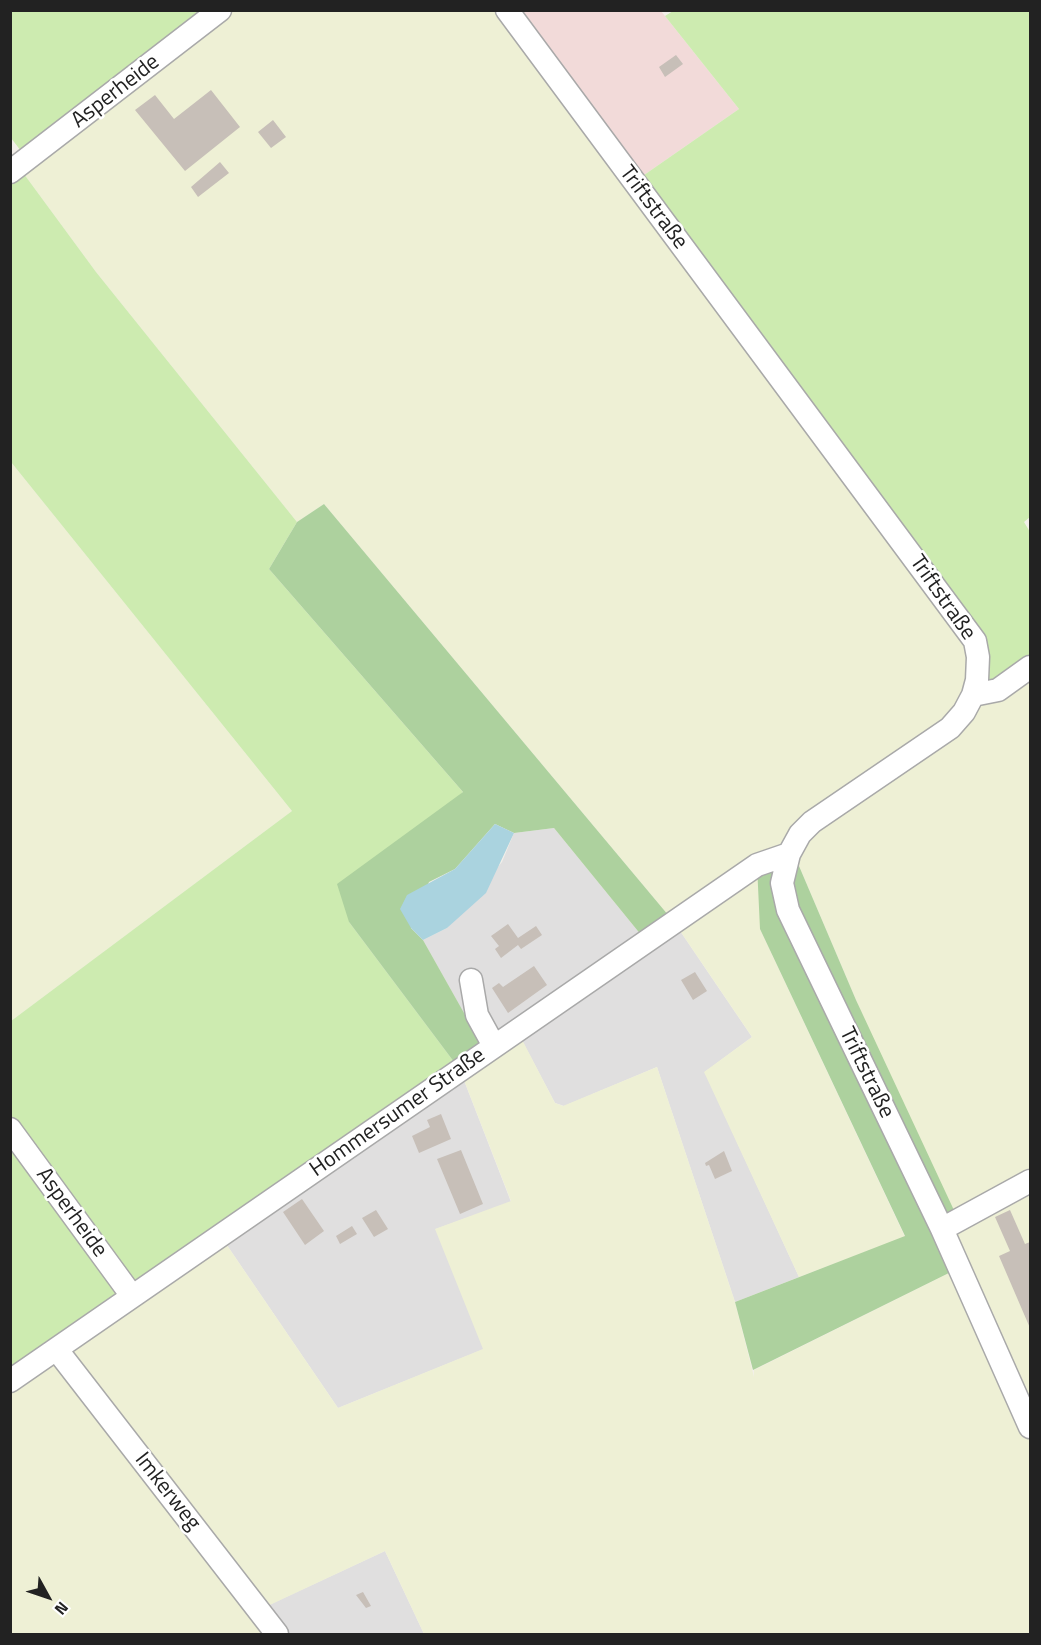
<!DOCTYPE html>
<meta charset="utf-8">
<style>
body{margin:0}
#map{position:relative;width:1041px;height:1645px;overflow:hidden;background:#f2efe9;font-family:"Titillium Web",sans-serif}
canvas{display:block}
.frame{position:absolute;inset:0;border:12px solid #222;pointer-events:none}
.north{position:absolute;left:18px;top:1567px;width:60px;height:60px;-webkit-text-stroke:4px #fff;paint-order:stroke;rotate:130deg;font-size:16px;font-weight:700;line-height:24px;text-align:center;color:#222}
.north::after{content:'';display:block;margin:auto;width:21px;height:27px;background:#222;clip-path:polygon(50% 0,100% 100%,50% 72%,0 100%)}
</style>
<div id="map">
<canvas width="1041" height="1645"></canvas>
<div class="frame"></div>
<div class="north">N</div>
</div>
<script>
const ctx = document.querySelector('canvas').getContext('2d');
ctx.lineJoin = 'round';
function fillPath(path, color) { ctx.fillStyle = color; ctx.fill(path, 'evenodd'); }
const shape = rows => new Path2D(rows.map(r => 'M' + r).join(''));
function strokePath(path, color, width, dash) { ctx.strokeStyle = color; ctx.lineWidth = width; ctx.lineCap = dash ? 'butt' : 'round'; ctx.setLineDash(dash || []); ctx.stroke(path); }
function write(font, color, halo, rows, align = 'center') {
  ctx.font = font + ' "Titillium Web",sans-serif'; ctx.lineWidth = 5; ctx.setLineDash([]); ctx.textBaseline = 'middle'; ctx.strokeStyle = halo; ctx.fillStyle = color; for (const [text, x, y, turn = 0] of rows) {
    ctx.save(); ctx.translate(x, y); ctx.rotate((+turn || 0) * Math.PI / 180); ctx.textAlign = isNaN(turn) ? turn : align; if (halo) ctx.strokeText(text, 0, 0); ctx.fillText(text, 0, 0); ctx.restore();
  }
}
fillPath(shape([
 [554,828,646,941,674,922,752,1037,705,1072,799,1277,735,1302,657,1067,564,1106,555,1103,517,1031,486,1052,423,940,447,928,502,862,514,833],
 [460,1070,511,1202,436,1229,484,1349,338,1408,220,1235],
 [385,1551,424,1634,277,1634,258,1610]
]), '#e0dfdf');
fillPath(shape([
 [507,11,661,11,739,109,634,182]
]), '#f2dad9');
fillPath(shape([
 [220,11,507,11,1030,667,1030,1634,424,1634,385,1551,259,1610,277,1634,11,1634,11,1381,220,1235,338,1408,483,1349,435,1229,511,1201,460,1070,517,1030,555,1103,563,1106,657,1067,735,1302,754,1377,754,1370,959,1268,856,1000,799,866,760,929,905,1237,799,1277,704,1072,752,1037,674,922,324,504,297,522,96,272,21,170],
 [11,462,292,811,11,1021]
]), '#eef0d5');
fillPath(shape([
 [10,11,220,11,21,151,11,138],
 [673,11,1030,11,1030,517,1024,522,1030,532,1030,667,973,695,978,657,634,182,739,109,665,16],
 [21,170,96,272,297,522,269,569,463,792,349,922,460,1070,10,1377,11,1021,292,811,11,462,10,178]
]), '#cdebb0');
fillPath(shape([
 [324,504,674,922,646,941,554,828,514,833,495,824,455,869,429,882,411,928,423,940,486,1052,460,1070,349,922,337,884,463,792,269,569,297,522],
 [789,854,799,866,856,1000,959,1221,942,1229,959,1268,753,1370,735,1302,905,1236,760,929,757,865]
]), '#add19e');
fillPath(shape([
 [495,824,514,833,486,893,447,928,423,940,411,928,400,909,407,895,455,869]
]), '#aad3df');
fillPath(shape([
 [676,55,683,64,665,77,659,67],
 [211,90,240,127,185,171,135,110,155,95,174,119],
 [273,120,286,137,271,148,258,132],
 [220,162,229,173,198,197,191,187],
 [508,924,518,938,536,926,542,935,521,949,518,945,501,958,495,949,499,946,491,936],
 [534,966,547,985,508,1013,492,988,499,983,503,987],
 [695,972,707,991,693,1000,681,980],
 [441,1114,451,1139,419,1153,412,1136,430,1127,427,1120],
 [461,1150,483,1204,460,1214,437,1159],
 [724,1151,732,1171,715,1179,709,1165,706,1166,705,1163],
 [302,1199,324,1231,305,1245,283,1212],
 [376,1210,388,1229,374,1237,362,1218],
 [1010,1210,1025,1244,1030,1242,1030,1328,999,1256,1010,1251,995,1217],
 [352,1226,357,1234,340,1244,336,1236],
 [363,1592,371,1606,366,1608,356,1595]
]), '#c7bfb8');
const minor = shape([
 [507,10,975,641,978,657,977,680,973,695,964,712,950,728,812,822,800,834,789,854,782,883,788,910,942,1229,1030,1427],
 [10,172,220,10],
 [973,695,998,690,1030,667],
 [471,980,477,1015,494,1046],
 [10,1129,132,1296],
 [942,1229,1030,1181],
 [57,1350,277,1634],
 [10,1381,757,865,789,854]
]);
strokePath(minor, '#a9a9a9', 25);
strokePath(minor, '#fff', 22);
write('22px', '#222', '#fff', [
 ["Asperheide",116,92,-38],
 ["Triftstraße",653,208,53],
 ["Triftstraße",942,598,55],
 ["Triftstraße",866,1073,64],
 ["Hommersumer Straße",398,1113,-35],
 ["Asperheide",71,1213,54],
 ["Imkerweg",167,1492,52]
]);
</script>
